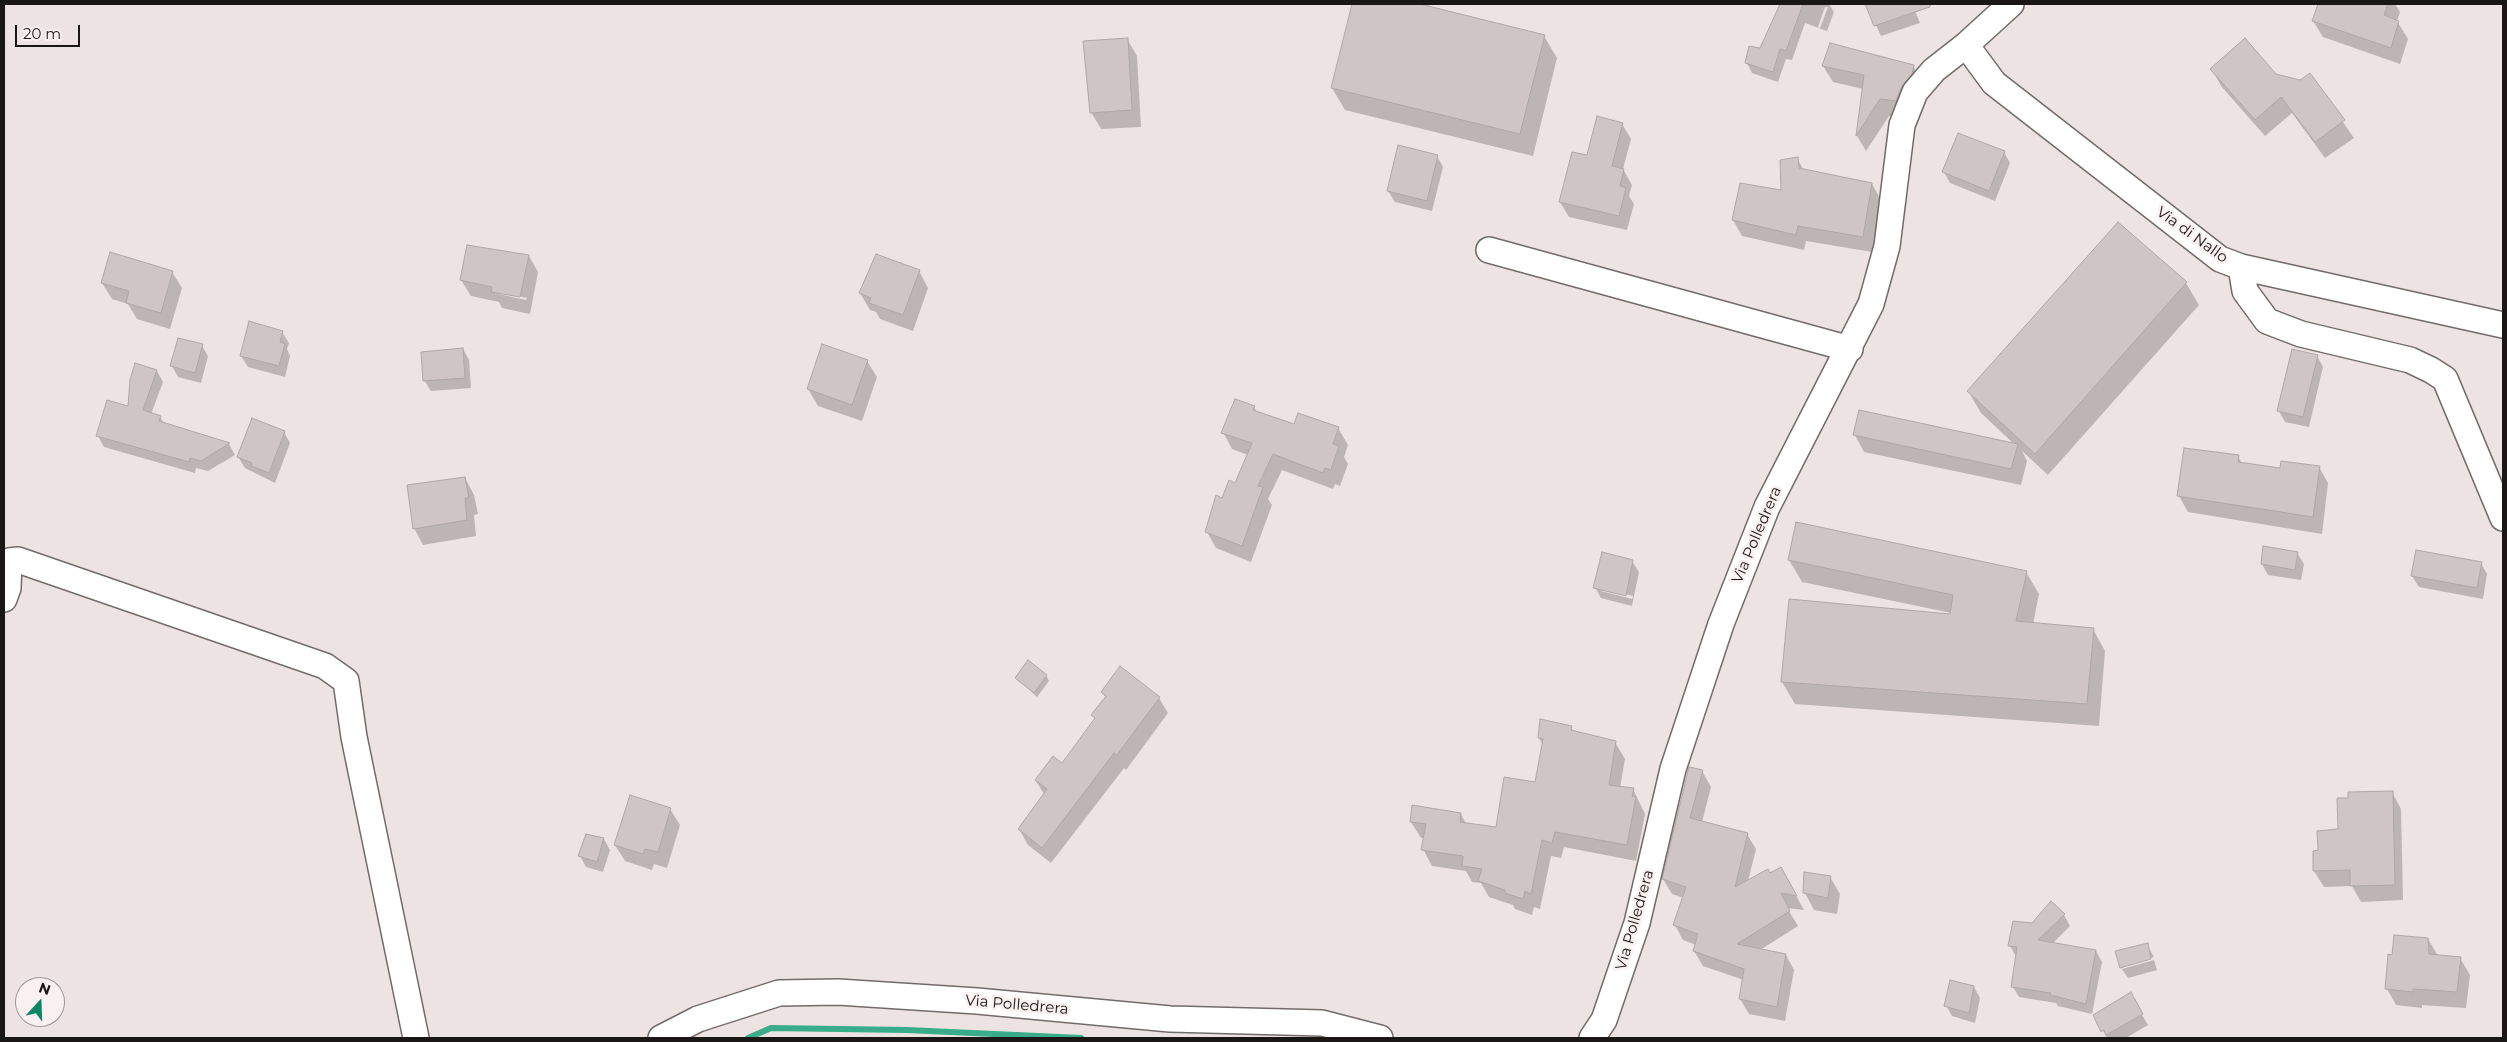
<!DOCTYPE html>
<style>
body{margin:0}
#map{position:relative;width:2507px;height:1042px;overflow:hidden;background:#ece3e2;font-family:Montserrat,sans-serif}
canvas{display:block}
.frame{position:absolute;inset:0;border:5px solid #191615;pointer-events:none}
.north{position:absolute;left:15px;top:977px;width:50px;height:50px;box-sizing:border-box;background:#f9f0ef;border:1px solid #9f9998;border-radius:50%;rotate:20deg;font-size:14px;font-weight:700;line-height:20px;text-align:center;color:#191615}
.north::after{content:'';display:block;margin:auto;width:18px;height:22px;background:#0b8668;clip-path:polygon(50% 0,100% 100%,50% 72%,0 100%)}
.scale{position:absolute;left:15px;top:25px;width:65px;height:22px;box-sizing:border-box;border:2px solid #191615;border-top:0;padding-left:6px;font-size:15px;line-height:18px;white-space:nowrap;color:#191615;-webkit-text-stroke:4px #f9f0ef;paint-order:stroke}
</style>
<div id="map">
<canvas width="2507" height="1042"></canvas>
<div class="frame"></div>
<div class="north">N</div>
<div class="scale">20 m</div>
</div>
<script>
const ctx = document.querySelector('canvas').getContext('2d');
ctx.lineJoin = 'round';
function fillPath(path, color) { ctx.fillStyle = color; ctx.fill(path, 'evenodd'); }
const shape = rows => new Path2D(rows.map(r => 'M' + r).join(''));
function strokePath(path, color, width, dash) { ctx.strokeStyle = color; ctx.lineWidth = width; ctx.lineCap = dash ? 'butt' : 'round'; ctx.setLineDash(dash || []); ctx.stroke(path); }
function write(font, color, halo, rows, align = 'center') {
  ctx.font = font + ' Montserrat,sans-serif'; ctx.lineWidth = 5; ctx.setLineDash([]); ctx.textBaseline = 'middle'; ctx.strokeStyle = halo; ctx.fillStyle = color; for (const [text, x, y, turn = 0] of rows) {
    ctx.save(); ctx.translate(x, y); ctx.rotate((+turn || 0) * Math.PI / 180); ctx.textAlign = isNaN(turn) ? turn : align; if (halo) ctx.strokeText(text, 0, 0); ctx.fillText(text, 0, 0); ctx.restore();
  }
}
fillPath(shape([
 [1353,4,1415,4,1544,36,1557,58,1533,156,1345,110,1332,88],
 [1781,4,1829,4,1834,12,1827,31,1805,23,1792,60,1786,59,1778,82,1752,73,1747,63,1761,50],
 [1825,7,1828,7,1820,28,1818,27],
 [1866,4,1912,4,1920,23,1881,36],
 [2319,4,2395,4,2400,12,2397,21,2408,39,2400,64,2323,37,2313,21],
 [1127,39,1137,56,1141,127,1101,129,1091,112],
 [1823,66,1913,66,1923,83,1905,117,1889,116,1866,151,1857,136,1863,89,1833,82],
 [2212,69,2276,75,2300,82,2310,75,2354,138,2325,158,2292,113,2265,136,2221,86],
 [1622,124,1631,139,1623,169,1632,185,1629,196,1634,204,1627,230,1569,217,1560,202,1588,157],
 [2004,152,2010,163,1995,201,1950,183,1944,172],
 [1437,156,1443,167,1432,211,1395,202,1388,191],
 [1797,158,1804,171,1872,184,1881,200,1872,252,1806,241,1804,250,1742,236,1733,220,1782,192],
 [2118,224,2186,283,2199,305,2048,475,2022,451,2027,461,2021,485,1864,452,1855,435,2014,444,1981,413,1968,391],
 [529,256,538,272,530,314,502,308,499,302,471,296,461,280],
 [494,291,527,298,526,300,494,293],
 [919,271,928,288,913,331,880,319,876,312,870,310,860,293,866,276],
 [172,272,182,288,170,329,137,319,128,304,112,299,102,283],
 [282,332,289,343,287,349,290,356,285,377,248,367,241,356],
 [202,346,208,356,201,383,178,377,172,366],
 [463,349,469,360,471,388,431,391,424,380],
 [2317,356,2323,367,2309,427,2285,422,2279,411],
 [867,361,877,377,862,421,818,406,808,389],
 [157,371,163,382,151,414,160,417,164,423,229,444,235,455,208,471,196,468,195,473,104,447,98,436,130,408],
 [1254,407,1257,412,1294,426,1338,428,1348,445,1344,457,1348,464,1340,486,1335,484,1333,489,1282,470,1268,499,1272,505,1251,562,1216,548,1207,532,1223,500,1236,484,1248,455,1232,449,1223,432],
 [284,432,290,443,275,483,245,468,238,457],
 [2238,457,2242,463,2281,469,2319,467,2328,483,2322,534,2188,512,2179,496],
 [465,478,474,495,478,514,474,515,476,536,423,545,414,528],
 [2297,553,2304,564,2301,580,2268,575,2262,564],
 [1789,560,2026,572,2039,594,2033,624,2093,629,2105,651,2099,726,1795,704,1782,682,1956,614,1802,582],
 [1632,561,1639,572,1632,606,1601,598,1595,587],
 [1601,588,1633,596,1632,599,1601,591],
 [2481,563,2487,574,2483,599,2419,587,2412,576],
 [1046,675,1049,681,1037,697,1017,678],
 [1102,692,1159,698,1168,713,1126,770,1124,768,1051,863,1028,845,1019,829,1044,794,1036,781,1063,764,1095,719,1093,715,1106,698],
 [1571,727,1574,732,1615,742,1625,759,1620,788,1633,789,1645,814,1636,861,1564,847,1561,858,1551,856,1540,909,1534,907,1532,915,1515,909,1513,905,1489,897,1481,883,1472,882,1466,871,1432,866,1423,849,1424,838,1421,838,1411,822,1461,814,1466,824,1497,828,1536,784,1543,745,1539,738],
 [1702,771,1711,787,1702,822,1747,834,1756,849,1748,881,1781,868,1804,910,1787,908,1798,926,1760,950,1786,955,1794,970,1785,1021,1749,1014,1740,999,1744,980,1703,966,1694,951,1696,945,1683,940,1675,925,1684,898,1672,894,1663,879],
 [2392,792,2401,809,2403,900,2361,902,2352,886,2324,887,2314,871,2319,851,2339,830,2349,799],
 [670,809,680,825,667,868,654,864,652,870,625,861,615,845],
 [587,836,604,839,610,850,603,872,586,867,580,856],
 [1830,877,1840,894,1837,914,1814,910,1805,893],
 [2064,915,2070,926,2052,944,2096,951,2102,962,2092,1014,2058,1006,2056,1003,2019,997,2013,987,2016,956,2010,946],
 [2428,939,2438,956,2460,958,2470,975,2466,1008,2422,1005,2422,1008,2396,1005,2387,989,2393,957],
 [2147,945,2154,957,2122,966,2122,969,2117,952],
 [2154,960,2157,970,2128,978,2122,969],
 [1974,987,1980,998,1975,1023,1952,1016,1946,1005],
 [2130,994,2148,1025,2126,1038,2107,1038,2095,1016]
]), '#0003');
strokePath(shape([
 [748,1038,771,1028,907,1030,1081,1038]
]), '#39ac8a', 6);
const building = shape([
 [1352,4,1420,4,1545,35,1520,134,1331,88,1352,4],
 [1780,4,1803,4,1786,51,1780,49,1773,72,1745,63,1749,46,1760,48,1780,4],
 [1865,4,1930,4,1930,7,1874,26,1865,4],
 [2318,4,2388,4,2384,15,2399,21,2391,48,2312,21,2318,4],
 [1128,38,1132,110,1090,113,1083,41,1128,38],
 [2245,38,2276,74,2300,80,2310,73,2345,120,2315,142,2281,97,2255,120,2210,69,2245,38],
 [1830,43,1914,65,1912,74,1902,86,1896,101,1880,99,1856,136,1864,75,1822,66,1830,43],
 [1597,116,1623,123,1612,166,1624,169,1620,186,1626,188,1619,216,1559,202,1572,152,1587,155,1597,116],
 [1958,133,2005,151,1989,191,1942,172,1958,133],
 [1398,145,1438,155,1427,201,1387,191,1398,145],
 [1798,157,1799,168,1872,183,1863,237,1798,226,1796,235,1732,220,1740,183,1781,190,1780,160,1798,157],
 [2118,222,2187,282,2035,454,1967,391,2118,222],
 [467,245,529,255,520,297,491,292,492,287,460,280,467,245],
 [110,252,173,271,161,313,126,303,129,291,101,283,110,252],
 [876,254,920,270,903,315,869,303,871,298,859,293,876,254],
 [249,321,283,331,280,342,285,344,279,366,240,356,249,321],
 [178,338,203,344,195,373,170,366,178,338],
 [822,344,868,360,852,405,807,389,822,344],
 [463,348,465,378,423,381,421,352,463,348],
 [2292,349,2318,355,2303,417,2277,411,2292,349],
 [135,363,157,370,143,410,161,416,159,421,230,443,201,461,190,458,189,462,96,436,107,400,128,406,130,380,135,363],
 [1235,399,1255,406,1253,410,1294,424,1298,413,1339,427,1333,444,1339,446,1331,470,1325,468,1323,473,1273,454,1258,486,1263,487,1242,546,1205,532,1216,495,1222,498,1229,480,1235,483,1252,443,1221,433,1235,399],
 [1859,410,2018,444,2011,469,1853,435,1859,410],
 [252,418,285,431,269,473,251,466,252,463,237,457,252,418],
 [2184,448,2239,455,2238,462,2280,468,2281,461,2320,466,2313,517,2177,496,2184,448],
 [465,477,469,498,465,498,467,520,413,529,407,485,465,477],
 [1796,522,2027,571,2016,621,2094,628,2087,704,1781,682,1789,599,1950,614,1953,595,1788,560,1796,522],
 [2263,546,2298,552,2295,570,2261,564,2263,546],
 [2416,550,2482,562,2477,588,2411,576,2416,550],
 [1602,552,1633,560,1626,596,1593,588,1602,552],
 [1028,660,1047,675,1034,693,1015,678,1028,660],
 [1120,666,1160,697,1117,755,1114,753,1042,848,1018,829,1047,789,1035,780,1053,756,1062,763,1095,718,1091,715,1106,696,1101,692,1120,666],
 [1540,719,1572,726,1571,730,1616,741,1609,785,1634,788,1632,796,1636,797,1627,845,1555,832,1552,843,1542,840,1531,894,1525,891,1523,899,1505,893,1505,890,1478,881,1482,869,1462,866,1463,856,1421,850,1426,824,1410,822,1412,805,1461,813,1460,822,1496,827,1504,777,1535,782,1543,739,1538,738,1540,719],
 [1689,767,1703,770,1690,818,1748,833,1735,887,1768,869,1770,873,1781,867,1797,896,1781,893,1790,911,1737,944,1786,954,1777,1007,1739,999,1744,969,1693,951,1698,934,1673,925,1686,887,1662,879,1689,767],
 [2393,791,2395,885,2350,886,2350,870,2313,871,2313,851,2318,850,2317,831,2338,829,2337,798,2348,798,2348,792,2393,791],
 [630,795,671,808,658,852,645,849,643,854,614,845,630,795],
 [586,834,604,838,597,862,578,856,586,834],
 [1804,872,1831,876,1828,898,1803,893,1804,872],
 [2051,901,2065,914,2038,940,2096,950,2086,1004,2050,995,2051,993,2011,987,2017,947,2008,946,2013,921,2032,923,2051,901],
 [2394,935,2428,938,2429,954,2461,957,2457,992,2413,989,2413,992,2385,989,2388,954,2392,955,2394,935],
 [2148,943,2151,959,2120,968,2115,951,2148,943],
 [1950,980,1974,986,1969,1013,1944,1006,1950,980],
 [2131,992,2143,1014,2106,1035,2104,1030,2101,1032,2093,1015,2131,992]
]);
fillPath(building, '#cec5c4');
strokePath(building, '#afa6a6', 1);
const street = shape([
 [1966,45,1994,83,2220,259,2241,267,2503,325],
 [1489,250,1850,349],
 [2241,267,2245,291,2267,321,2301,334,2410,360,2431,370,2445,379,2503,518],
 [4,599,8,588,9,561,18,560,325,666,346,681,354,737,416,1038],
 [661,1038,698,1019,779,993,838,992,977,1001,1170,1019,1322,1023,1380,1038],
 [1592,1038,1604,1020,1637,923,1673,769,1721,624,1767,507,1871,304,1887,246,1902,125,1915,92,1934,70,1966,45,2011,4]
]);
strokePath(street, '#736b6a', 28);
strokePath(street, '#fff', 25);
write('15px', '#191615', '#f9f0ef', [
 ["Via di Nallo",2192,235,36],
 ["Via Polledrera",1757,535,-67],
 ["Via Polledrera",1635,920,-74],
 ["Via Polledrera",1017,1005,5]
]);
</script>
